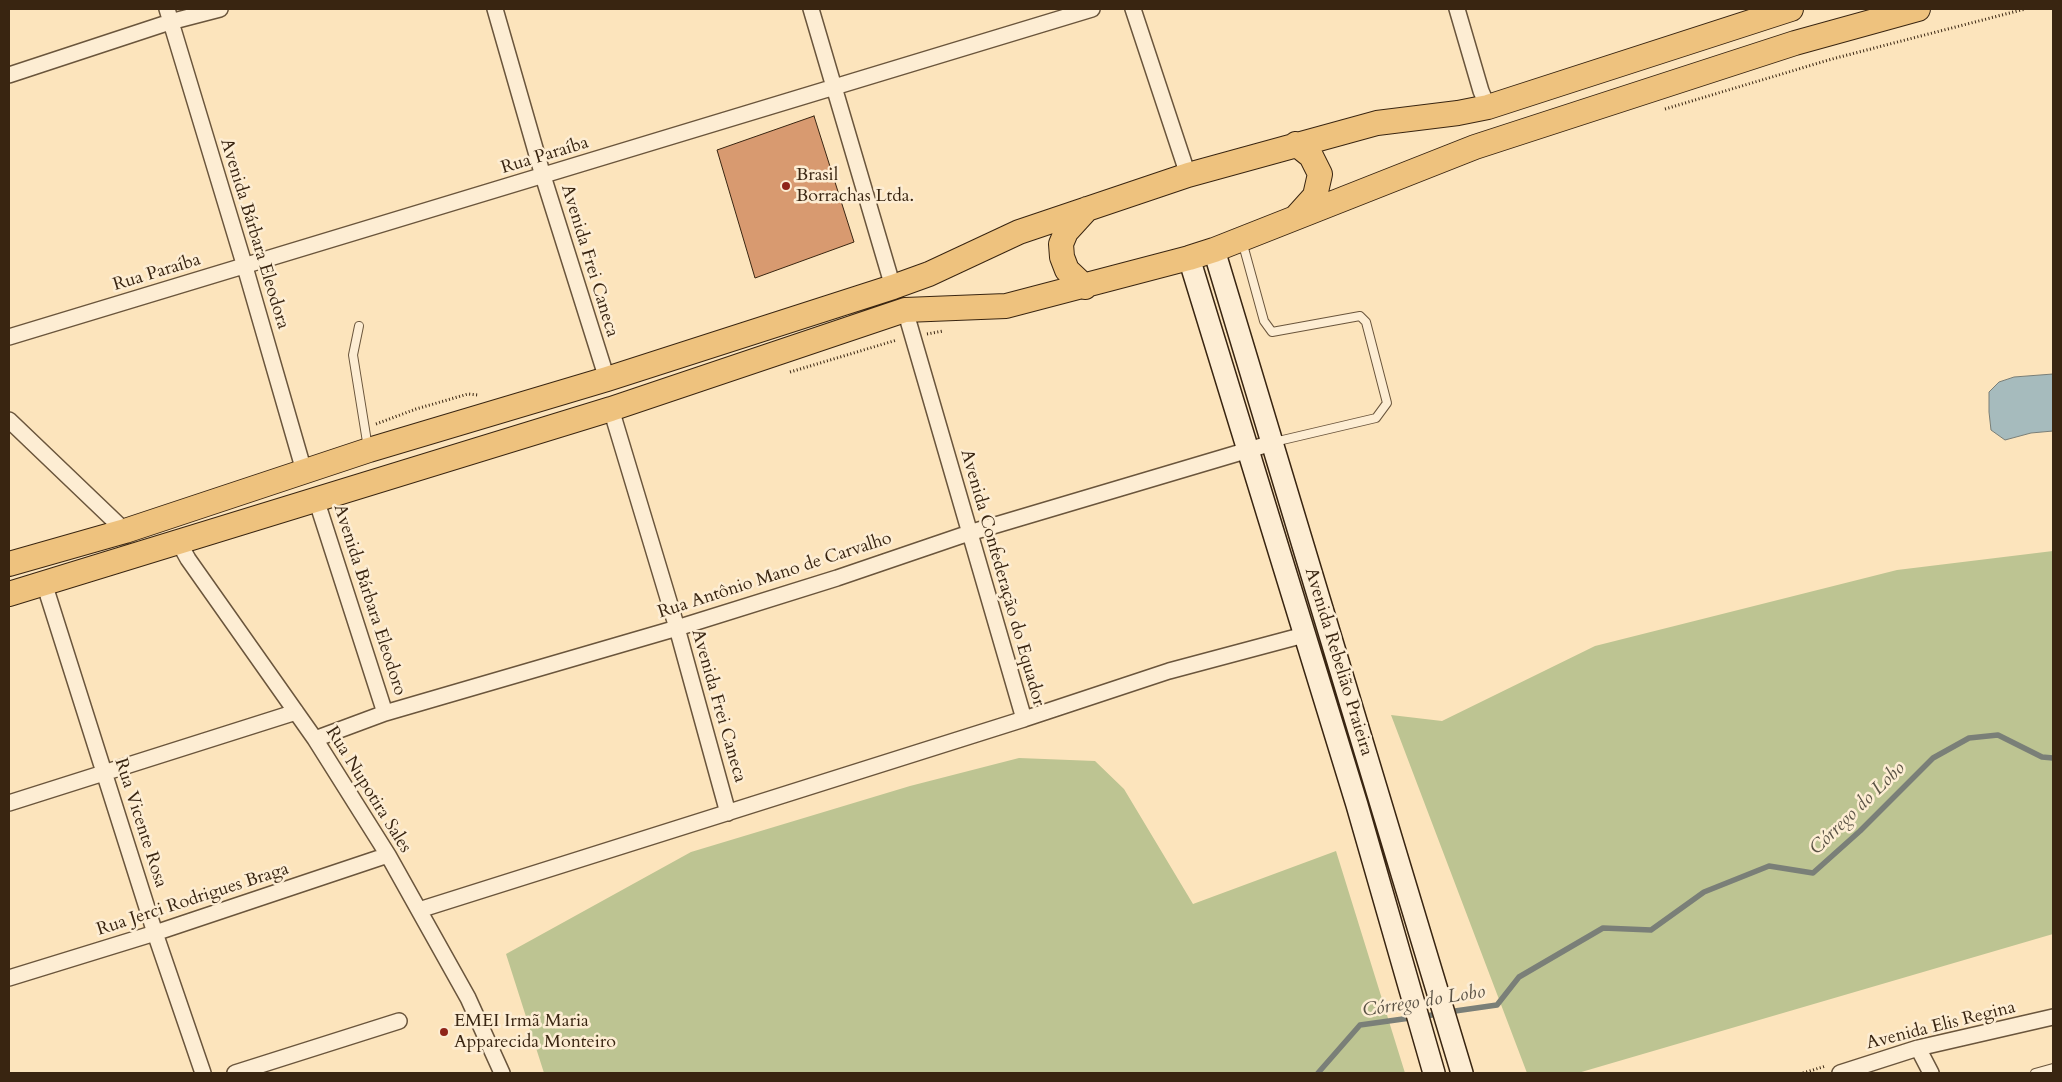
<!DOCTYPE html>
<meta charset="utf-8">
<style>
body{margin:0}
#map{position:relative;width:2062px;height:1082px;overflow:hidden;background:#fce4bc;font-family:Cardo,serif}
canvas{display:block}
.frame{position:absolute;inset:0;border:10px solid #392511;pointer-events:none}
</style>
<div id="map">
<canvas width="2062" height="1082"></canvas>
<div class="frame"></div>
</div>
<script>
const ctx = document.querySelector('canvas').getContext('2d');
ctx.lineJoin = 'round';
function fillPath(path, color) { ctx.fillStyle = color; ctx.fill(path, 'evenodd'); }
const shape = rows => new Path2D(rows.map(r => 'M' + r).join(''));
function strokePath(path, color, width, dash) { ctx.strokeStyle = color; ctx.lineWidth = width; ctx.lineCap = dash ? 'butt' : 'round'; ctx.setLineDash(dash || []); ctx.stroke(path); }
function write(font, color, halo, rows, align = 'center') {
  ctx.font = font + ' Cardo,serif'; ctx.lineWidth = 5; ctx.setLineDash([]); ctx.textBaseline = 'middle'; ctx.strokeStyle = halo; ctx.fillStyle = color; for (const [text, x, y, turn = 0] of rows) {
    ctx.save(); ctx.translate(x, y); ctx.rotate((+turn || 0) * Math.PI / 180); ctx.textAlign = isNaN(turn) ? turn : align; if (halo) ctx.strokeText(text, 0, 0); ctx.fillText(text, 0, 0); ctx.restore();
  }
}
fillPath(shape([
 [2053,551,2053,934,1578,1073,1527,1073,1391,715,1442,721,1595,646,1897,570],
 [1019,758,1095,761,1124,789,1193,904,1336,851,1405,1073,544,1073,506,954,691,852,910,786]
]), '#bdc492');
const water = shape([
 [2053,374,2053,431,2031,433,2005,440,1991,430,1989,412,1989,392,1999,382,2014,377,2053,374]
]);
fillPath(water, '#a6bbbd');
strokePath(water, '#7a7f78', 1);
strokePath(shape([
 [1448,1012,1497,1005,1519,977,1603,928,1651,930,1704,892,1769,866,1813,873,1860,831,1933,758,1969,738,1998,735,2042,757,2053,758],
 [1318,1073,1360,1025,1439,1014]
]), '#7a7f78', 5.5);
const building = shape([
 [814,116,854,242,755,278,717,150,814,116]
]);
fillPath(building, '#d89a70');
strokePath(building, '#392511', 1);
const lane = shape([
 [1242,241,1264,321,1272,332,1360,316,1366,322,1387,403,1376,418,1274,442],
 [359,326,353,355,368,448],
 [2035,1073,2053,1068]
]);
const street = shape([
 [167,9,245,267,304,471],
 [495,9,543,176,607,379],
 [811,9,893,287],
 [1133,9,1188,175],
 [1457,9,1481,91,1488,107],
 [9,75,170,22,220,9],
 [905,310,1024,719,1169,671,1304,635],
 [9,337,1092,9],
 [611,409,677,628,728,813],
 [9,420,125,531],
 [316,499,385,713],
 [178,541,188,559,315,739,388,855,468,998,502,1073],
 [44,583,155,933,203,1073],
 [315,739,385,713,677,628,837,578,969,533,1272,443],
 [9,803,296,712],
 [419,910,1024,719],
 [9,978,155,933,388,855],
 [1918,1048,1931,1073],
 [235,1073,399,1021],
 [1840,1073,1918,1048,2053,1017]
]);
const secondary = shape([
 [1214,250,1462,1073],
 [1189,258,1357,805,1434,1073]
]);
const primary = shape([
 [1296,144,1311,156,1320,174,1315,196,1297,216],
 [1085,287,1067,270,1062,257,1061,244,1066,232,1087,209],
 [9,564,125,531,369,450,607,379,893,287,929,274,1019,232,1188,175,1377,123,1458,113,1488,107,1791,9],
 [9,594,611,409,905,310,1006,306,1189,258,1214,250,1475,147,1795,43,1918,9]
]);
strokePath(lane, '#6a553c', 10);
strokePath(street, '#6a553c', 18);
strokePath(secondary, '#392511', 24);
strokePath(primary, '#392511', 26);
strokePath(shape([
 [1665,109,1832,59,2025,9],
 [927,334,943,331],
 [790,372,897,340],
 [376,424,416,409,468,394,478,395],
 [1803,1073,1826,1066]
]), '#392511', 3, [1, 2.5]);
strokePath(lane, '#fdedd3', 8);
strokePath(street, '#fdedd3', 15);
strokePath(secondary, '#fdedd3', 21);
strokePath(primary, '#eec27e', 24);
for (const [x, y, r, color] of [
 [786,186,5,"#8f2418"],
 [444,1032,5,"#8f2418"]
]) { const dot = new Path2D(); dot.arc(x, y, r, 0, 2 * Math.PI); ctx.fillStyle = color; ctx.fill(dot); strokePath(dot, '#fdedd3', 2); }
write('18px', '#392511', '#fdedd3', [
 ["Rua Paraíba",545,156,-17],
 ["Avenida Bárbara Eleodora",254,234,73],
 ["Avenida Frei Caneca",589,261,73],
 ["Rua Paraíba",157,273,-17],
 ["Rua Antônio Mano de Carvalho",775,576,-18],
 ["Avenida Confederação do Equador",1002,578,74],
 ["Avenida Bárbara Eleodoro",369,600,72],
 ["Avenida Rebelião Praieira",1338,662,73],
 ["Avenida Frei Caneca",718,706,74],
 ["Rua Nupotira Sales",368,790,58],
 ["Rua Vicente Rosa",140,823,72],
 ["Rua Jerci Rodrigues Braga",193,900,-18],
 ["Avenida Elis Regina",1941,1026,-14]
]);
write('18px', '#392511', '#fdedd3', [
 ["Brasil",796,176],
 ["Borrachas Ltda.",796,197],
 ["EMEI Irmã Maria",454,1022],
 ["Apparecida Monteiro",454,1043]
], 'left');
write('italic 19px', '#5a5245', '#fdedd3', [
 ["Córrego do Lobo",1858,809,-44],
 ["Córrego do Lobo",1424,1002,-9]
]);
</script>
